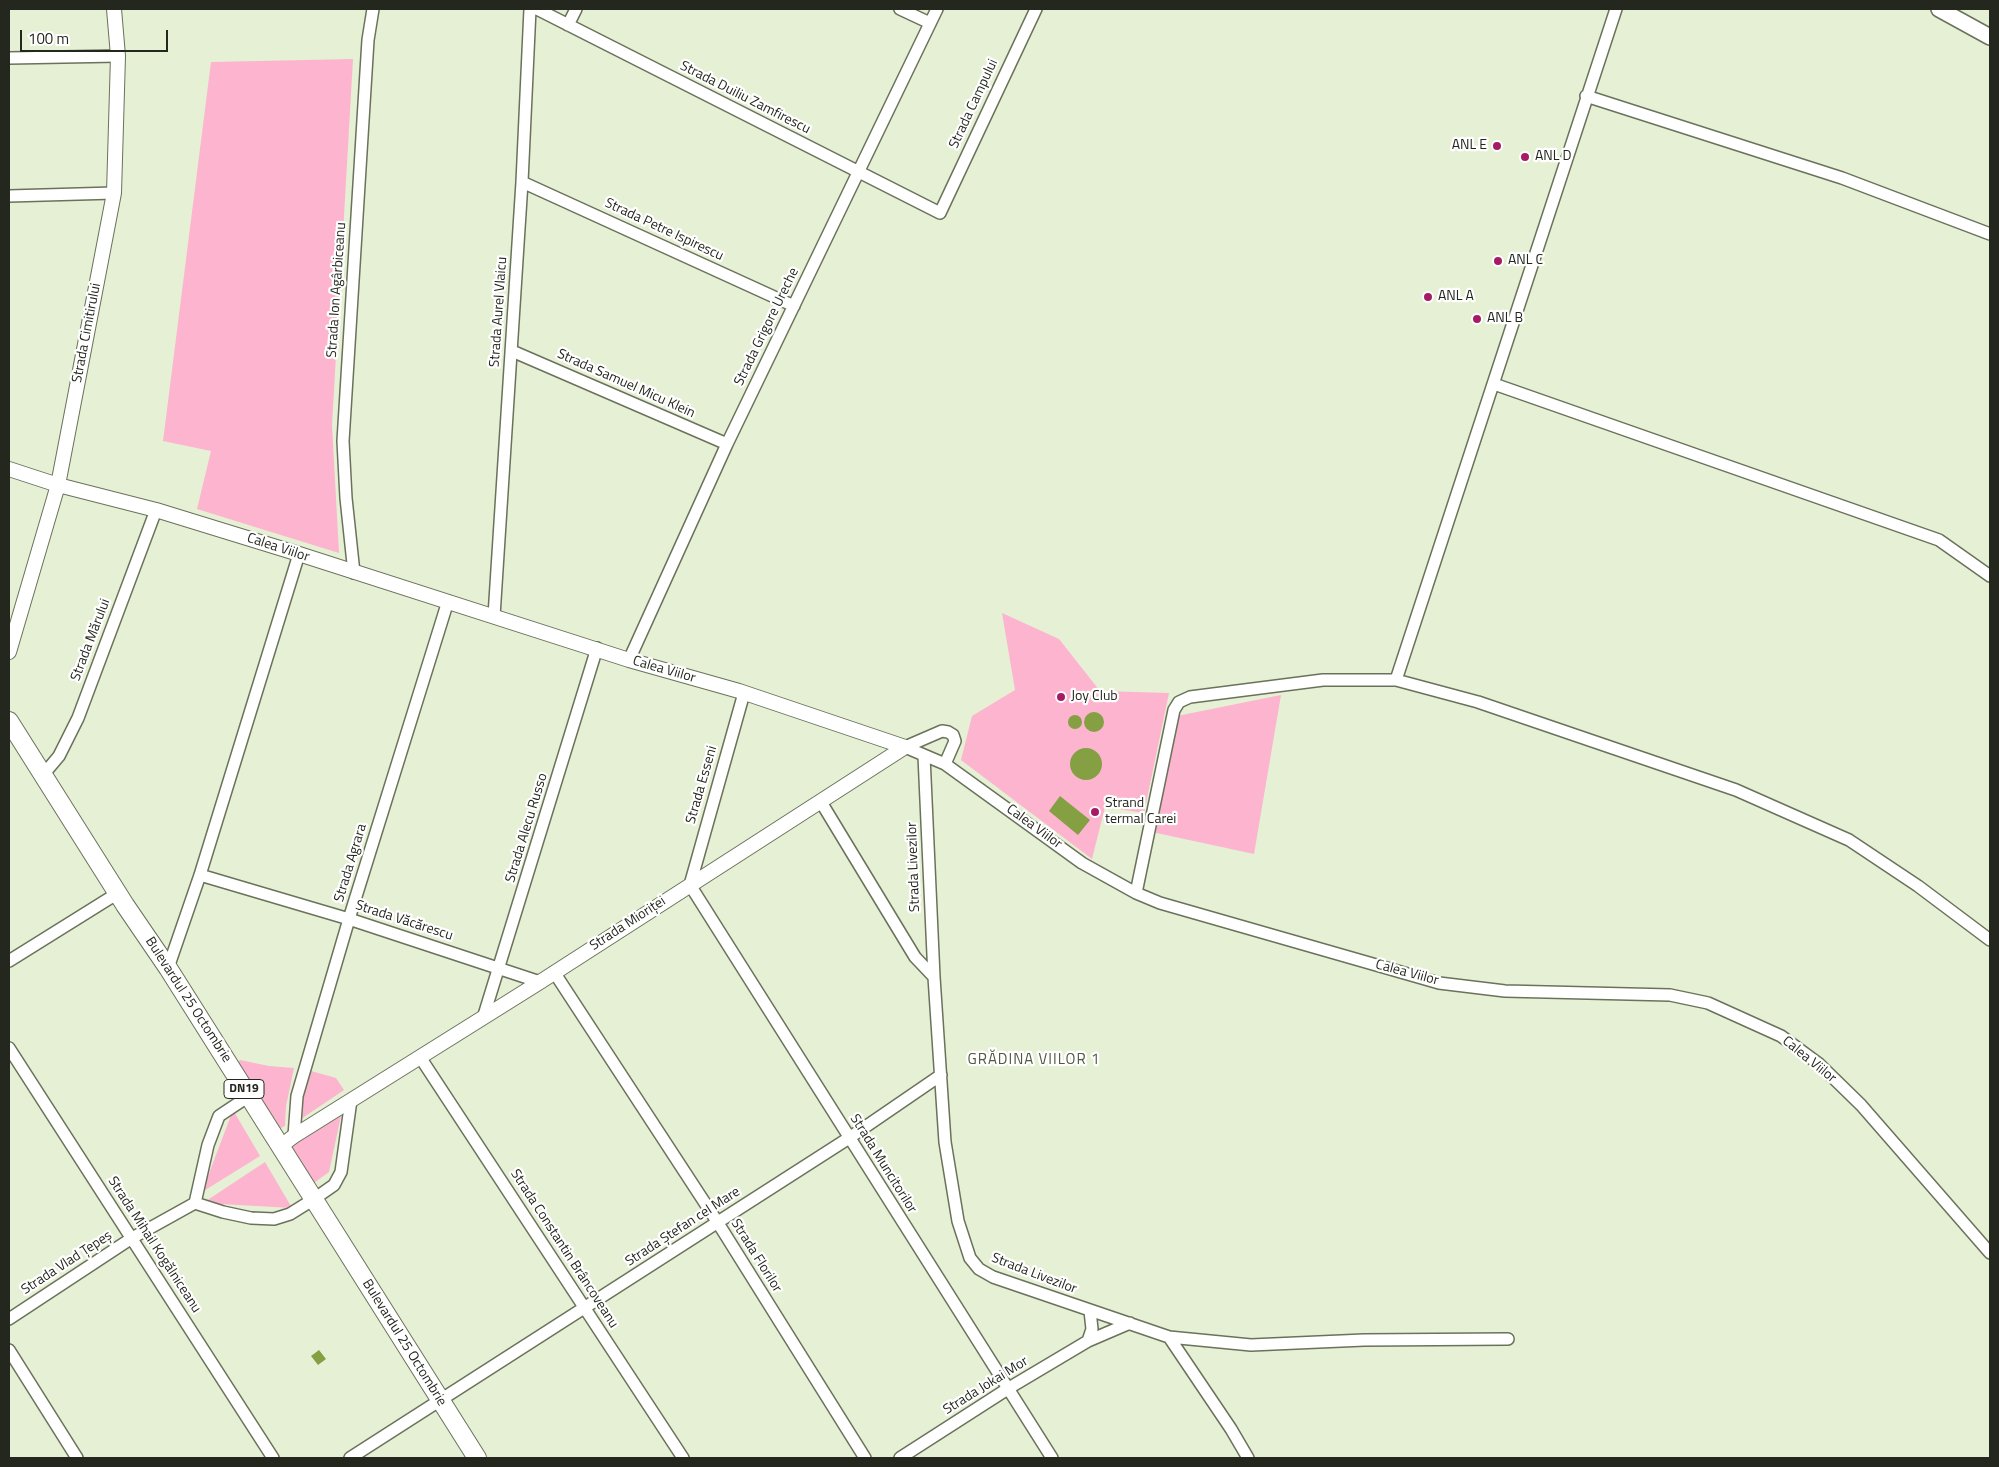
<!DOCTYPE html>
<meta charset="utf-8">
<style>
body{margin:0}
#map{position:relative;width:1999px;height:1467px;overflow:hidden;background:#e6f0d5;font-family:"Titillium Web",sans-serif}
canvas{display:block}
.frame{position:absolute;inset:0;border:10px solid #24271e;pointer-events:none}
.scale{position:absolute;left:20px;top:30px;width:148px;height:22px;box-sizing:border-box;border:2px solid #24271e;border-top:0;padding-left:6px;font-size:15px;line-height:18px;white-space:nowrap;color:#24271e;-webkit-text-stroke:4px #fff;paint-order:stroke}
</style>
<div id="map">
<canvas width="1999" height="1467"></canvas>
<div class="frame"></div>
<div class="scale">100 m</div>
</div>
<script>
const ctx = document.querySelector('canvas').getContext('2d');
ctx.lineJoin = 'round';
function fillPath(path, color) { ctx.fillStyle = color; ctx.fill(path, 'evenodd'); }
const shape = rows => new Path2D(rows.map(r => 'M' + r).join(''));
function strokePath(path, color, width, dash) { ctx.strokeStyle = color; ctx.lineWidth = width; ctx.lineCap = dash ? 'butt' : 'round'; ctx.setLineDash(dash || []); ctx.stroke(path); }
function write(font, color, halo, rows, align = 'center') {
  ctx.font = font + ' "Titillium Web",sans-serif'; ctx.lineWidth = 4.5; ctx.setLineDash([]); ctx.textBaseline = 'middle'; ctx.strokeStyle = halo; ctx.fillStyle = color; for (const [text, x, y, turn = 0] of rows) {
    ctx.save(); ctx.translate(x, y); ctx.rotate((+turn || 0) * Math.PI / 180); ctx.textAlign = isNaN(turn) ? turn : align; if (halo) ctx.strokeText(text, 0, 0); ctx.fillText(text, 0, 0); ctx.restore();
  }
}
fillPath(shape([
 [353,59,332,425,339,553,197,509,211,451,163,441,211,62],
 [1002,613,1059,639,1100,691,1169,693,1144,813,1105,807,1092,859,961,760,972,716,1015,690],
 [1281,695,1254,854,1152,832,1177,716],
 [240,1060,269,1066,294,1068,286,1106,285,1126,279,1129,237,1063],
 [304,1069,336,1078,344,1090,298,1121],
 [233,1110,260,1156,202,1192],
 [342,1111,329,1172,314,1183,288,1144],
 [265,1162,292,1208,203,1203]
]), '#fcb4cf');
fillPath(shape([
 '1084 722a10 10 0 1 1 20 0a10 10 0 1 1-20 0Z',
 '1068 722a7 7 0 1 1 14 0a7 7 0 1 1-14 0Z',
 '1070 764a16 16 0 1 1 32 0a16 16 0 1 1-32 0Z',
 [1060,796,1090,820,1078,835,1049,811],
 [319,1350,326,1359,318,1365,311,1356]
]), '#84a043');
const minor = shape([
 [537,9,940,213,1036,9],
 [900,9,930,23],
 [568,25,576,9],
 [9,58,118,56],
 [1586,96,1842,178,1990,234],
 [522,182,794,306],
 [9,196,114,193],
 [512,351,727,444],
 [1494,384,1939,540,1990,576],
 [354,573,346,498,343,441,368,40,373,9],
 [494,616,522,182,530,9],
 [629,660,727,444,937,9],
 [1396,680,1616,9],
 [744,693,690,885,1052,1458],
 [905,747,945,764,1082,863,1136,893,1160,903,1439,983,1505,991,1670,995,1708,1003,1781,1036,1819,1064,1861,1105,1990,1253],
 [905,747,942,731,948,732,953,735,955,741,945,764],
 [924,756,934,977,945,1142,958,1221,970,1258,979,1269,993,1277,1169,1337,1231,1429,1248,1458],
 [43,775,59,756,78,718,156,510],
 [821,802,915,957,934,977],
 [200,875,349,919,540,982],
 [1136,893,1174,710,1179,702,1190,697,1323,680,1396,680,1478,702,1736,790,1849,840,1918,886,1990,940],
 [9,961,118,893],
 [168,968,200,875,299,554],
 [554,972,718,1223,865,1458],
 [484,1015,597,648],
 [9,1048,273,1458],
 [420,1057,683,1458],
 [294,1136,297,1096,349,919,448,601],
 [195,1203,223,1212,251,1218,274,1219,290,1214,314,1199,334,1185,341,1172,351,1100],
 [195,1203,208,1145,219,1116,249,1096],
 [9,1319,132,1238,195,1203],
 [1169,1337,1251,1345,1364,1340,1508,1339],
 [1088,1341,1092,1329,1090,1311],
 [9,1350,77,1458],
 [350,1458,849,1138,941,1075],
 [900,1458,1009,1388,1088,1341,1130,1323]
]);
const tertiary = shape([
 [9,469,58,485,156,510,299,554,629,660,739,691,905,747],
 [9,652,58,485,114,193,118,56,114,9],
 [281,1146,294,1136,540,982,905,747]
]);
const secondary = shape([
 [1939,9,1990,37]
]);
const primary = shape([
 [9,721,125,905,168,968,477,1458]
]);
strokePath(minor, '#6a725b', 14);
strokePath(tertiary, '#6a725b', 16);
strokePath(secondary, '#6a725b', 18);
strokePath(primary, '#6a725b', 20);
strokePath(minor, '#fff', 11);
strokePath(tertiary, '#fff', 14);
strokePath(secondary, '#fff', 15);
strokePath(primary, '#fff', 18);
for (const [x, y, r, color] of [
 [1497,146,5,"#a51c64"],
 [1525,157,5,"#a51c64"],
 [1498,261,5,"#a51c64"],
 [1428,297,5,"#a51c64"],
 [1477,319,5,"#a51c64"],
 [1061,697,5,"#a51c64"],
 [1095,812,5,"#a51c64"]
]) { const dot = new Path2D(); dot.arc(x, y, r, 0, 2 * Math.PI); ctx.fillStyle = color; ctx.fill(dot); strokePath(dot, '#fff', 2); }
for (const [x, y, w] of [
 [244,1089,40]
]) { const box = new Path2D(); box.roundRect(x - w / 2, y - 9.5, w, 19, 4); ctx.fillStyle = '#fff'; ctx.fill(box); strokePath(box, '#24271e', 1); }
write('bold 12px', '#24271e', null, [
 ["DN19",244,1089]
]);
write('14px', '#24271e', '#fff', [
 ["Strada Duiliu Zamfirescu",745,98,27],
 ["Strada Campului",974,104,-65],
 ["Strada Petre Ispirescu",664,230,25],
 ["Strada Ion Agârbiceanu",337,290,-86],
 ["Strada Aurel Vlaicu",499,312,-86],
 ["Strada Grigore Ureche",767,327,-64],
 ["Strada Cimitirului",87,333,-79],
 ["Strada Samuel Micu Klein",626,384,24],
 ["Calea Viilor",278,548,18],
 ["Strada Mărului",91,640,-69],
 ["Calea Viilor",664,670,16],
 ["Strada Esseni",702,785,-74],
 ["Calea Viilor",1034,827,36],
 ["Strada Alecu Russo",527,828,-73],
 ["Strada Agrara",351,863,-73],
 ["Strada Livezilor",914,867,-92],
 ["Strada Văcărescu",404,921,18],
 ["Strada Mioriței",628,924,-33],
 ["Calea Viilor",1407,973,15],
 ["Bulevardul 25 Octombrie",188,1000,57],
 ["Calea Viilor",1809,1060,39],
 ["Strada Muncitorilor",883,1164,58],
 ["Strada Ștefan cel Mare",683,1227,-33],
 ["Strada Mihail Kogălniceanu",154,1245,57],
 ["Strada Constantin Brâncoveanu",564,1249,57],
 ["Strada Florilor",756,1256,58],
 ["Strada Vlad Țepeș",67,1263,-33],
 ["Strada Livezilor",1034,1274,21],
 ["Bulevardul 25 Octombrie",404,1343,58],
 ["Strada Jokai Mor",986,1386,-32]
]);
write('14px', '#24271e', '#fff', [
 ["ANL E",1487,146,"right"],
 ["ANL D",1535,157],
 ["ANL C",1508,261],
 ["ANL A",1438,297],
 ["ANL B",1487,319],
 ["Joy Club",1071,697],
 ["Strand",1105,804],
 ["termal Carei",1105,820]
], 'left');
ctx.letterSpacing = '1px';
write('15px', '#515943', '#fff', [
 ["GRĂDINA VIILOR 1",1034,1060]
]);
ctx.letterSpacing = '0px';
</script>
